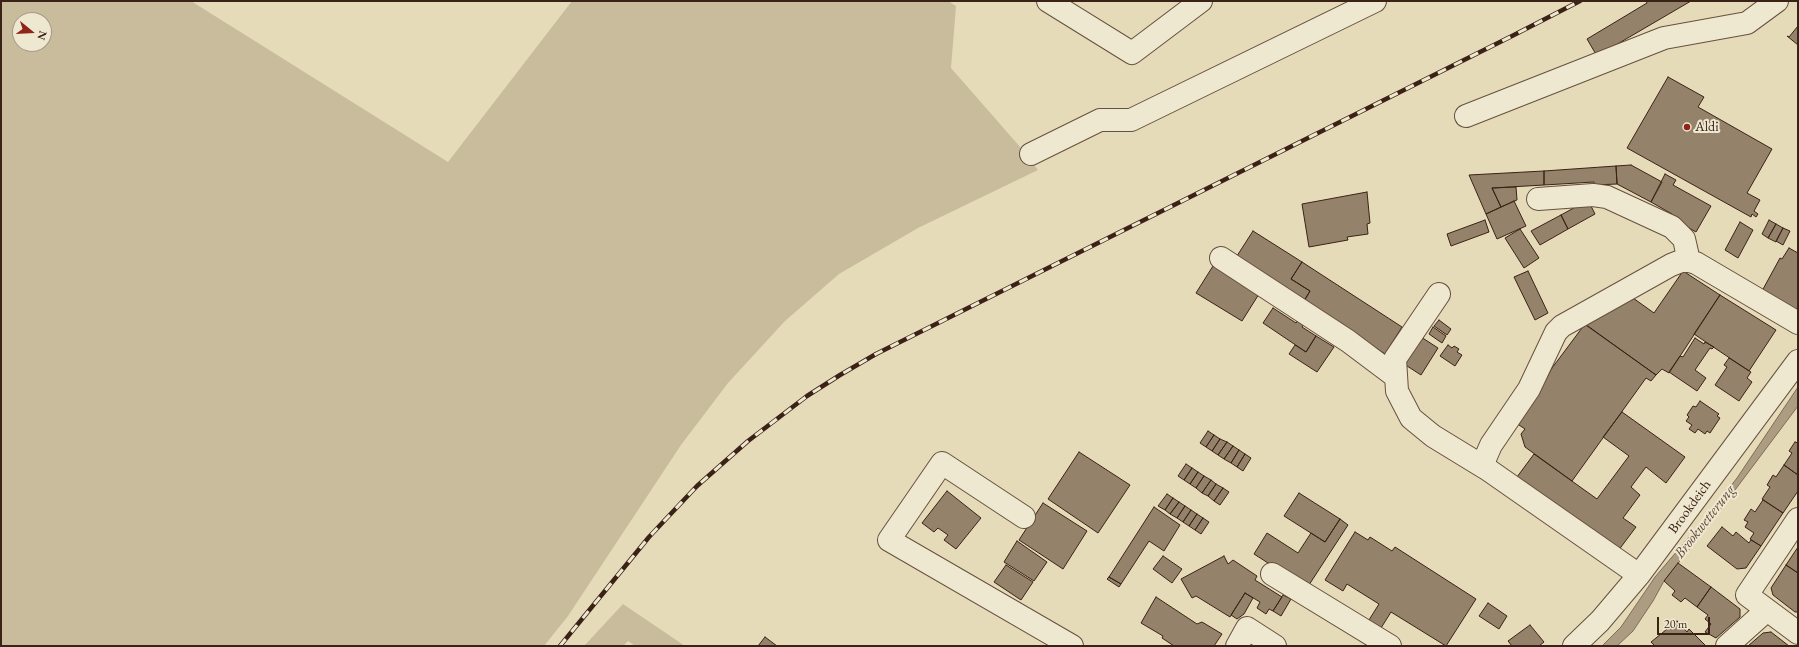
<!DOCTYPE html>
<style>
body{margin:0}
#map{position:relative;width:1799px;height:647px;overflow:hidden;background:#e6dbb8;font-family:"EB Garamond",serif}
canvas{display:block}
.frame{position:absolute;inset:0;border:2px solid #3b2217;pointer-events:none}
.north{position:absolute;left:12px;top:12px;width:40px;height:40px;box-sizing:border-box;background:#efe8d1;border:1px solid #a79987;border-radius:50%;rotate:108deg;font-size:11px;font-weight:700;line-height:16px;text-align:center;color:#3b2217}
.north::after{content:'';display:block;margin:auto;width:14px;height:18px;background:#8f2418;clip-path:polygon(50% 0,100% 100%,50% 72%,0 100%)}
.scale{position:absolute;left:1657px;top:617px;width:53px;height:18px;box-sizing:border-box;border:2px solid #3b2217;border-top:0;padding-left:5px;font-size:12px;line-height:14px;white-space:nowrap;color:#3b2217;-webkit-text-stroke:3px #efe8d1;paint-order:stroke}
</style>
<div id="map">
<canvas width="1799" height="647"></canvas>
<div class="frame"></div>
<div class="north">N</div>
<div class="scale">20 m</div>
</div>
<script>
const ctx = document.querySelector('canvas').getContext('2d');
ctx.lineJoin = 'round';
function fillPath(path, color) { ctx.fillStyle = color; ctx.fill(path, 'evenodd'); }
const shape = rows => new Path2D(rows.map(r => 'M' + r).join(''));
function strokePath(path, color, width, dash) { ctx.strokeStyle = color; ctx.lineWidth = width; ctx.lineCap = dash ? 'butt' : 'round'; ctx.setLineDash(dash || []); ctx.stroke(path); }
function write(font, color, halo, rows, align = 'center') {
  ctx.font = font + ' "EB Garamond",serif'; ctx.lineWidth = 4; ctx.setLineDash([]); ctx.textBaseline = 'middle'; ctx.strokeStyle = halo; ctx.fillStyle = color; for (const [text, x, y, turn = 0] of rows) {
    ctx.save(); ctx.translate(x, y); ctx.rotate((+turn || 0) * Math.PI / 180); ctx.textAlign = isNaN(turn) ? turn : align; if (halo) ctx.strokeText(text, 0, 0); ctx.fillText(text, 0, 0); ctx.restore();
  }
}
fillPath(shape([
 [1,1,191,1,448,162,572,1,948,1,956,6,951,68,1021,148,1038,170,918,228,839,274,785,321,728,383,681,445,568,616,544,646,1,646],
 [20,20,44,20,44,44,20,44],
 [623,604,685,646,635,646,628,641,623,646,584,646]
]), '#c9bc9d');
const water = shape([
 [1798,387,1798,406,1714,518,1664,581,1653,601,1633,631,1617,646,1602,646,1621,627,1655,577,1712,510,1737,478,1798,387]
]);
fillPath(water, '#ac9c81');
strokePath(water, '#7f6b57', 1);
const building = shape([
 [1646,1,1691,1,1597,56,1587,39,1647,3,1646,1],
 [1798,26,1798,45,1787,36,1789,37,1798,26],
 [1668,77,1704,97,1698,107,1772,149,1747,193,1760,200,1754,211,1758,214,1756,217,1752,214,1751,217,1627,148,1668,77],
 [1631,165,1662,182,1651,202,1617,184,1616,166,1631,165],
 [1616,166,1617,184,1594,185,1594,182,1544,185,1544,171,1616,166],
 [1544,171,1544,185,1492,188,1501,207,1486,214,1469,175,1544,171],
 [1665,174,1676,180,1673,185,1711,206,1696,232,1670,217,1672,214,1651,202,1665,174],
 [1516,187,1517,200,1501,207,1492,188,1516,187],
 [1367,192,1370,223,1367,224,1368,234,1347,237,1348,240,1309,247,1302,204,1367,192],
 [1514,201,1526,226,1497,239,1486,214,1514,201],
 [1581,204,1590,204,1595,214,1568,229,1561,215,1581,204],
 [1561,215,1568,229,1540,245,1531,231,1561,215],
 [1485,220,1489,232,1451,246,1447,234,1485,220],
 [1769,220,1776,224,1768,238,1762,234,1769,220],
 [1740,222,1753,230,1738,258,1725,250,1740,222],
 [1776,224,1783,228,1776,242,1768,238,1776,224],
 [1783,228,1790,231,1783,245,1776,241,1783,228],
 [1520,229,1539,258,1524,268,1505,238,1520,229],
 [1253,231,1302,262,1291,279,1310,291,1303,303,1235,259,1253,231],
 [1789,248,1798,253,1798,307,1795,311,1762,291,1780,258,1782,259,1789,248],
 [1302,262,1402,327,1385,354,1304,301,1310,291,1291,279,1302,262],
 [1213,266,1259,294,1242,321,1196,293,1213,266],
 [1528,271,1548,313,1535,320,1514,277,1528,271],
 [1683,271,1720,295,1669,373,1662,369,1656,375,1583,323,1633,298,1654,313,1683,271],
 [1720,295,1776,330,1749,371,1694,334,1720,295],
 [1273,308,1296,323,1299,318,1305,322,1302,327,1316,336,1306,352,1263,323,1273,308],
 [1439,320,1451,329,1447,335,1434,326,1439,320],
 [1585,324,1656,375,1651,381,1646,378,1572,481,1525,447,1521,434,1525,429,1516,423,1540,390,1552,368,1585,324],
 [1433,327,1446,336,1442,343,1429,334,1433,327],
 [1316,336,1334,347,1317,372,1289,354,1295,345,1306,352,1316,336],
 [1421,337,1438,348,1421,375,1404,364,1421,337],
 [1695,338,1704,344,1705,342,1714,347,1712,349,1710,348,1695,370,1706,378,1697,391,1669,372,1680,356,1683,357,1695,338],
 [1448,345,1452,348,1454,346,1459,349,1457,352,1462,355,1455,366,1440,356,1448,345],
 [1729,358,1751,372,1747,378,1752,382,1739,401,1715,385,1727,367,1724,365,1729,358],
 [1700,401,1719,414,1717,416,1720,418,1710,433,1707,431,1705,434,1698,429,1695,433,1689,429,1692,425,1686,421,1689,417,1687,415,1693,406,1696,407,1700,401],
 [1622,412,1685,457,1666,483,1646,467,1631,487,1640,495,1623,518,1636,527,1618,551,1517,477,1534,454,1597,499,1629,456,1603,437,1622,412],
 [1208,431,1214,435,1206,447,1200,443,1208,431],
 [1214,435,1220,439,1212,451,1206,447,1214,435],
 [1220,439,1227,442,1218,455,1212,451,1220,439],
 [1227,442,1233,446,1224,459,1218,455,1227,442],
 [1795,442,1798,443,1798,475,1784,465,1792,453,1789,451,1795,442],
 [1233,446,1239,450,1231,463,1224,459,1233,446],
 [1239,450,1245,454,1237,467,1231,463,1239,450],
 [1079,452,1130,485,1098,533,1048,499,1079,452],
 [1245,454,1251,458,1243,471,1237,467,1245,454],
 [1186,464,1192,468,1184,480,1178,476,1186,464],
 [1784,465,1798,475,1798,491,1783,513,1762,499,1770,487,1767,485,1773,475,1776,477,1784,465],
 [1192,468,1198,472,1190,484,1184,480,1192,468],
 [1198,472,1204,476,1196,488,1190,484,1198,472],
 [1204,476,1211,480,1202,493,1196,488,1204,476],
 [1211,480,1216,484,1208,496,1202,493,1211,480],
 [1216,484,1223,488,1214,501,1208,496,1216,484],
 [1223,488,1229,492,1220,505,1214,501,1223,488],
 [947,491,981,518,956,549,944,540,948,535,938,528,934,532,922,523,947,491],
 [1299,493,1340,519,1325,542,1284,516,1299,493],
 [1167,494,1173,498,1165,510,1158,506,1167,494],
 [1173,498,1179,502,1170,514,1165,510,1173,498],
 [1763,500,1783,513,1761,546,1750,539,1754,533,1745,527,1748,522,1744,520,1751,509,1755,512,1763,500],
 [1179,502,1185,506,1177,518,1170,514,1179,502],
 [1043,503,1087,531,1063,569,1019,540,1043,503],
 [1185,506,1191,510,1183,522,1177,518,1185,506],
 [1154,507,1180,525,1164,551,1149,541,1121,584,1109,577,1154,507],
 [1191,510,1197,514,1189,526,1183,522,1191,510],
 [1197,514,1203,518,1195,530,1189,526,1197,514],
 [1203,518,1209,522,1201,534,1195,530,1203,518],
 [1340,519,1348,525,1307,588,1254,554,1267,533,1298,553,1311,533,1325,542,1340,519],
 [1722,527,1733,536,1736,532,1749,543,1751,540,1761,546,1746,568,1737,569,1707,546,1722,527],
 [1355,532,1368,540,1370,537,1392,551,1395,547,1476,599,1446,646,1391,612,1381,628,1369,620,1379,604,1347,584,1343,591,1325,580,1355,532],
 [1017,541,1047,562,1034,581,1004,562,1017,541],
 [1798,547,1798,573,1786,565,1798,547],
 [1163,556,1182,569,1172,583,1153,569,1163,556],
 [1224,556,1228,564,1233,560,1257,576,1255,580,1282,597,1273,611,1269,609,1266,614,1257,608,1260,602,1245,593,1230,617,1196,596,1192,598,1181,579,1224,556],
 [1678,563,1711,587,1697,607,1685,598,1681,602,1672,595,1675,591,1664,581,1678,563],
 [1006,565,1033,582,1021,600,994,582,1006,565],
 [1786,565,1798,573,1798,612,1795,612,1773,595,1771,588,1786,565],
 [1109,577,1121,584,1119,587,1107,579,1109,577],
 [1711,587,1740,609,1740,617,1716,638,1705,632,1711,624,1705,619,1708,615,1697,607,1711,587],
 [1245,593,1253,598,1244,614,1237,619,1231,615,1245,593],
 [1283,595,1291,599,1281,616,1273,611,1283,595],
 [1156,597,1197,624,1202,622,1222,634,1214,646,1174,646,1162,638,1163,636,1141,623,1156,597],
 [1488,603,1507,616,1499,629,1479,616,1488,603],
 [1677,621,1687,632,1689,629,1706,646,1655,646,1651,642,1677,621],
 [1530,625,1544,642,1539,646,1512,646,1508,641,1530,625],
 [1771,632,1789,646,1748,646,1763,633,1771,632],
 [765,637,777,646,758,646,765,637]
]);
fillPath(building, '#94826b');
strokePath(building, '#3b2217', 1);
const minor = shape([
 [1048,1,1132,53,1201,1],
 [1466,116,1664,38,1747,23,1777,1],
 [1031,154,1100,120,1131,120,1375,1],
 [1538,199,1593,195,1607,197,1672,227,1684,239,1689,261],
 [1221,258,1348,341,1396,377],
 [1439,294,1395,359,1397,391,1411,418,1433,436,1487,469],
 [1024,517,942,463,889,540,1072,646],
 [1798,519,1747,595,1798,633],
 [1272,574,1390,646],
 [1639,575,1487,469,1484,461,1491,445,1529,389,1556,332,1562,326,1671,265,1681,261,1689,261,1696,263,1798,323],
 [1237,646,1247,628,1275,646],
 [1574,646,1600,621,1639,575,1798,361],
 [1727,646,1767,610]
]);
strokePath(minor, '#66503f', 24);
strokePath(minor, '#efe8d1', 22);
const rail = shape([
 [560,646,649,537,697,486,748,441,807,396,840,375,876,354,1512,36,1580,1]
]);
strokePath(rail, '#3b2217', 4.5);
strokePath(rail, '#efe8d1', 3, [9]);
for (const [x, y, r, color] of [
 [1687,127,4,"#8f2418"]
]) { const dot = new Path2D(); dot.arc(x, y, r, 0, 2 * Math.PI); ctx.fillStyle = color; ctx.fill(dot); strokePath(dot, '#efe8d1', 1.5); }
write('14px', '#3b2217', '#efe8d1', [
 ["Aldi",1695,127]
], 'left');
write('14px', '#3b2217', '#efe8d1', [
 ["Brookdeich",1690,507,-54]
]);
write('italic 15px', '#5d4737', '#efe8d1', [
 ["Brookwetterung",1705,522,-52]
]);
</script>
